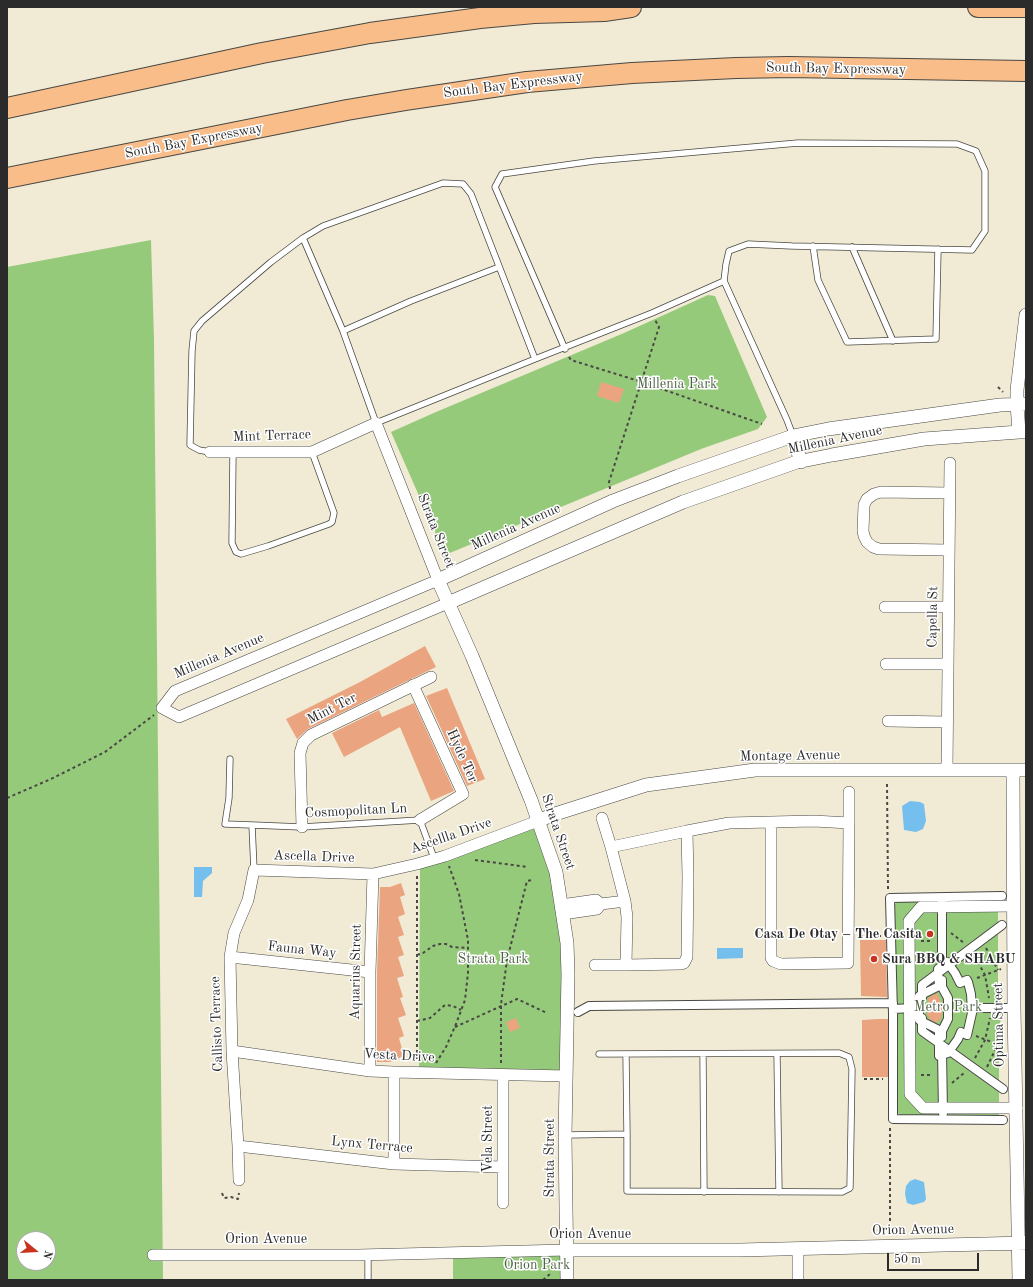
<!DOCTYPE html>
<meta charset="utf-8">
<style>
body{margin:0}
#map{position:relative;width:1033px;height:1287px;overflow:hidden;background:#f1ebd5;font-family:"Old Standard TT",serif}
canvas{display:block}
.frame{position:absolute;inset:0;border:8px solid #2b2b2b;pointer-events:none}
.north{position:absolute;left:16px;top:1231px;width:40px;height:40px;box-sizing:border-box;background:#fff;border:1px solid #aaa;border-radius:50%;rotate:108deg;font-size:11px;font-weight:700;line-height:16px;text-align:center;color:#2b2b2b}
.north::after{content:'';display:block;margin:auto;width:14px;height:18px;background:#c8321e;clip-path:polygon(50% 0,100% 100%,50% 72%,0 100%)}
.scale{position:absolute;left:887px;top:1253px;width:92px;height:18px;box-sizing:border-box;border:2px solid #2b2b2b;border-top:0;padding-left:5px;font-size:12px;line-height:14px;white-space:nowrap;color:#2b2b2b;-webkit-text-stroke:3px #fff;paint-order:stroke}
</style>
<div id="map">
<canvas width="1033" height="1287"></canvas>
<div class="frame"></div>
<div class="north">N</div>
<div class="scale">50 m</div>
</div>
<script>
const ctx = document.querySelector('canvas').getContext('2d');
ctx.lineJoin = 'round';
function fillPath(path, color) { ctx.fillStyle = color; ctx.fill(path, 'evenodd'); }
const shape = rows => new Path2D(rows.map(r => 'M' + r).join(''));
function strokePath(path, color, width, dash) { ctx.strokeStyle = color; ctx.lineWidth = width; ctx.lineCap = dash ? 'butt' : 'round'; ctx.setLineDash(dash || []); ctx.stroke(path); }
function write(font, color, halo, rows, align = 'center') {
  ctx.font = font + ' "Old Standard TT",serif'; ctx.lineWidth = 3; ctx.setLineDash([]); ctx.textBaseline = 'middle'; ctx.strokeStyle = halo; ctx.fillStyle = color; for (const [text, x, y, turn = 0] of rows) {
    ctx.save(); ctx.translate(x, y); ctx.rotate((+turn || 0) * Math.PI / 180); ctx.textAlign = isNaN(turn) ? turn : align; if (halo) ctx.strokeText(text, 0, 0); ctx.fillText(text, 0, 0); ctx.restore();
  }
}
fillPath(shape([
 [151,240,154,339,163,1280,7,1280,7,267],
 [24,1239,48,1239,48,1263,24,1263],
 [708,295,715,296,767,417,758,429,701,449,445,555,391,432,436,412,624,333],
 [538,821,563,905,566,1076,419,1073,420,863],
 [998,898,998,985,1001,998,1001,1016,999,1032,999,1117,901,1116,896,1111,894,905,899,900],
 [567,1250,567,1280,453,1280,453,1253]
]), '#96ca7b');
fillPath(shape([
 [910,801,920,802,924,804,926,821,923,829,916,832,904,830,902,806],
 [194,867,212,867,212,873,203,881,202,897,194,897],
 [717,948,743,948,743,958,717,959],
 [915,1179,924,1182,926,1199,924,1202,913,1205,907,1203,905,1194,906,1186,910,1181]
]), '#75bfee');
fillPath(shape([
 [601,382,624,389,619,403,597,396],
 [425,646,436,667,308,729,297,739,286,719,360,682],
 [447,688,485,779,467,786,427,698,426,696],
 [414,703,454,791,431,801,400,727,344,757,332,733,379,710,382,717],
 [401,883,405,895,400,897,405,914,398,917,404,935,398,937,404,955,398,957,404,976,397,978,403,997,400,998,406,1015,398,1018,404,1036,399,1038,404,1056,390,1062,377,1062,377,972,380,887,390,887],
 [860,940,886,940,887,997,861,996],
 [937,993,941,1002,942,1002,942,1014,940,1021,938,1020,937,1023,929,1019,929,1016,927,1016,929,1004,928,998],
 [516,1018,520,1028,510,1032,506,1022],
 [878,1019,888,1019,888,1077,862,1077,862,1020]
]), '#eaa580');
const service = shape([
 [813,246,818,280,847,342,936,339,938,249],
 [852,247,893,341],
 [343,331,411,301,499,267],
 [565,349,495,187,502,174,594,161,798,143,957,144,976,151,985,171,985,231,972,250,792,246,748,244,729,251,726,264,724,281],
 [535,359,376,423,343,331,303,238,323,226,443,183,463,184,471,194,535,359,652,313,724,281,787,420,793,436],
 [210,452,199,450,190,445,192,351,194,331,202,321,271,262,303,238],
 [233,452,232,543,236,552,241,554,268,546,329,524,332,522,334,513,312,452],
 [230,759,229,798,225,824,252,825],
 [254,870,252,825,302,827,420,820,434,858],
 [626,1054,627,1134],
 [703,1054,704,1192],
 [777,1054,779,1192],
 [566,1135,627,1134,627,1191,842,1192,850,1188,852,1069,849,1057,839,1053,599,1054],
 [368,1254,368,1280]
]);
const pedestrian = shape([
 [1002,896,890,898,893,1014,893,1119,1003,1120],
 [942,902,942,968],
 [947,962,955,973,960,983,967,980,968,982,971,994,972,1013,967,1035,961,1032,958,1039,948,1053,939,1056,939,1030,919,1020,919,996,939,986,938,969,947,962],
 [942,980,942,987,948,998,948,1019,942,1031,942,1037],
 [922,998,922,985,1002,925],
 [972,1008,1014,1008],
 [893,1009,914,1008],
 [578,1012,589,1006,893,1003],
 [922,1018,922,1031,1003,1089],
 [942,1051,943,1113]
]);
const minor = shape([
 [210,452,312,452,376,423,438,580,175,691,162,708,179,717,448,603],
 [949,550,879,549,873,547,867,542,864,536,863,531,864,505,867,499,874,494,881,492,950,493],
 [885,607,949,607],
 [886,664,948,664],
 [413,685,463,794,420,820],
 [888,721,947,722],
 [947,770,950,463],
 [849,792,849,823],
 [602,818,611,847],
 [302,827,300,753,303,743,311,735,431,677],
 [687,831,611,847,625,901,627,917,626,965,681,964,684,963,687,957,688,877,687,831,729,823,771,822,814,821,849,823,848,963,781,964,773,961,771,958,771,822],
 [561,905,596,900,601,904,625,901],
 [1014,906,921,907,909,921,910,1090,910,1094,923,1108,1017,1108],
 [563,914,597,909,601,904],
 [230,957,370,972],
 [595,965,626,965],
 [232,1051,370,1071,394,1072,566,1076],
 [370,1071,370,972,373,874],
 [503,1075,503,1203],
 [238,1146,394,1164,503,1167],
 [394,1164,394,1072],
 [239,1180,238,1146,232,1051,230,957,234,933,248,900,254,870,373,874,417,864,445,856,538,821],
 [153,1255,358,1255,567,1250],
 [798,1280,798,1249]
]);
const tertiary = shape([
 [1019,432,1017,404,1017,390,1026,315],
 [793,436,801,462],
 [448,603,683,502,797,462,832,455,924,439,1019,432,1026,432],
 [1013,770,1014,1008,1019,1280],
 [538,821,552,815,646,785,755,770,1026,770],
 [567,1250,740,1250,1026,1243],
 [567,1280,565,1136,568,974,567,943,556,872,531,800,472,656,438,580,613,501,678,476,793,436,828,429,1000,405,1026,404]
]);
const motorway = shape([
 [978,7,1026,7],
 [7,108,262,53,370,33,480,18,534,13,604,11,631,7],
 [7,178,347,110,406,100,527,82,632,73,736,68,789,67,1026,71]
]);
strokePath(service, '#494844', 7);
strokePath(pedestrian, '#494844', 10);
strokePath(minor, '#494844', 12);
strokePath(tertiary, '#494844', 14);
strokePath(motorway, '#494844', 22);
strokePath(shape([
 [569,357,571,360,642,382,762,424],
 [998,387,1003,392],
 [610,489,609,482,659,327,655,320],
 [887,784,888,889],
 [7,798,51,779,105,752,154,715],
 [475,860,528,867],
 [417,876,417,1061],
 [951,933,964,943],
 [860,936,882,936],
 [921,941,933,941],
 [986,948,998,970],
 [417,955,423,953,433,946,440,944,446,944,452,947,468,948],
 [975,957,985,975,989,998],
 [921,962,931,962],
 [977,978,1001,969],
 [417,1021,430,1018,445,1005,453,1006,461,1010],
 [455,1027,517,999,547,1013],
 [976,1036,1002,1046],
 [975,1058,985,1040,990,1018],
 [436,1063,446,1047,456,1024,465,1000,468,973,468,940,459,894,449,866],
 [501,1063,501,1004,507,960,527,881,533,880],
 [987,1067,998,1044],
 [921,1075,933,1075],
 [864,1079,883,1079],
 [952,1083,964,1073],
 [890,1128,890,1222],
 [222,1193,224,1198,231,1197,238,1199,239,1193],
 [543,1280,550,1274]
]), '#494844', 2, [3, 3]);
strokePath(service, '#fff', 5.5);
strokePath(pedestrian, '#fff', 8);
strokePath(minor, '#fff', 11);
strokePath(tertiary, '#fff', 13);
strokePath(motorway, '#f8bd89', 20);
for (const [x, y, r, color] of [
 [930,934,4,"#c8321e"],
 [874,959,4,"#c8321e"]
]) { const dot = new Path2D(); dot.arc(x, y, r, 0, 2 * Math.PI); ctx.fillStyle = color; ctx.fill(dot); strokePath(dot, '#fff', 1.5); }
write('14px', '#2b2b2b', '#fff', [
 ["South Bay Expressway",836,69,1],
 ["South Bay Expressway",513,85,-7],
 ["South Bay Expressway",194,141,-11],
 ["Mint Terrace",272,436,-2],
 ["Millenia Avenue",835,440,-12],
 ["Millenia Avenue",516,527,-24],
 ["Strata Street",436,531,68],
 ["Capella St",933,617,-89],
 ["Millenia Avenue",219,656,-23],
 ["Mint Ter",332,709,-27],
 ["Hyde Ter",462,756,66],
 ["Montage Avenue",790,756,-1],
 ["Cosmopolitan Ln",356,811,-3],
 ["Strata Street",558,832,71],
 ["Ascellla Drive",451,836,-19],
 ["Ascella Drive",314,857,2],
 ["Fauna Way",302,950,6],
 ["Aquarius Street",356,972,-89],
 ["Callisto Terrace",217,1024,-92],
 ["Optima Street",999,1025,-91],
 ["Vesta Drive",399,1056,3],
 ["Vela Street",488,1139,-90],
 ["Lynx Terrace",372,1145,5],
 ["Strata Street",550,1158,-90],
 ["Orion Avenue",913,1230,-1],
 ["Orion Avenue",590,1234],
 ["Orion Avenue",266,1239]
]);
write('14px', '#506347', '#fff', [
 ["Millenia Park",677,384],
 ["Strata Park",493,959],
 ["Metro Park",948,1007],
 ["Orion Park",537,1265]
]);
write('bold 14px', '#2b2b2b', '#fff', [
 ["Casa De Otay – The Casita",922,934],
 ["Sura BBQ & SHABU",882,959,"left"]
], 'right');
</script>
